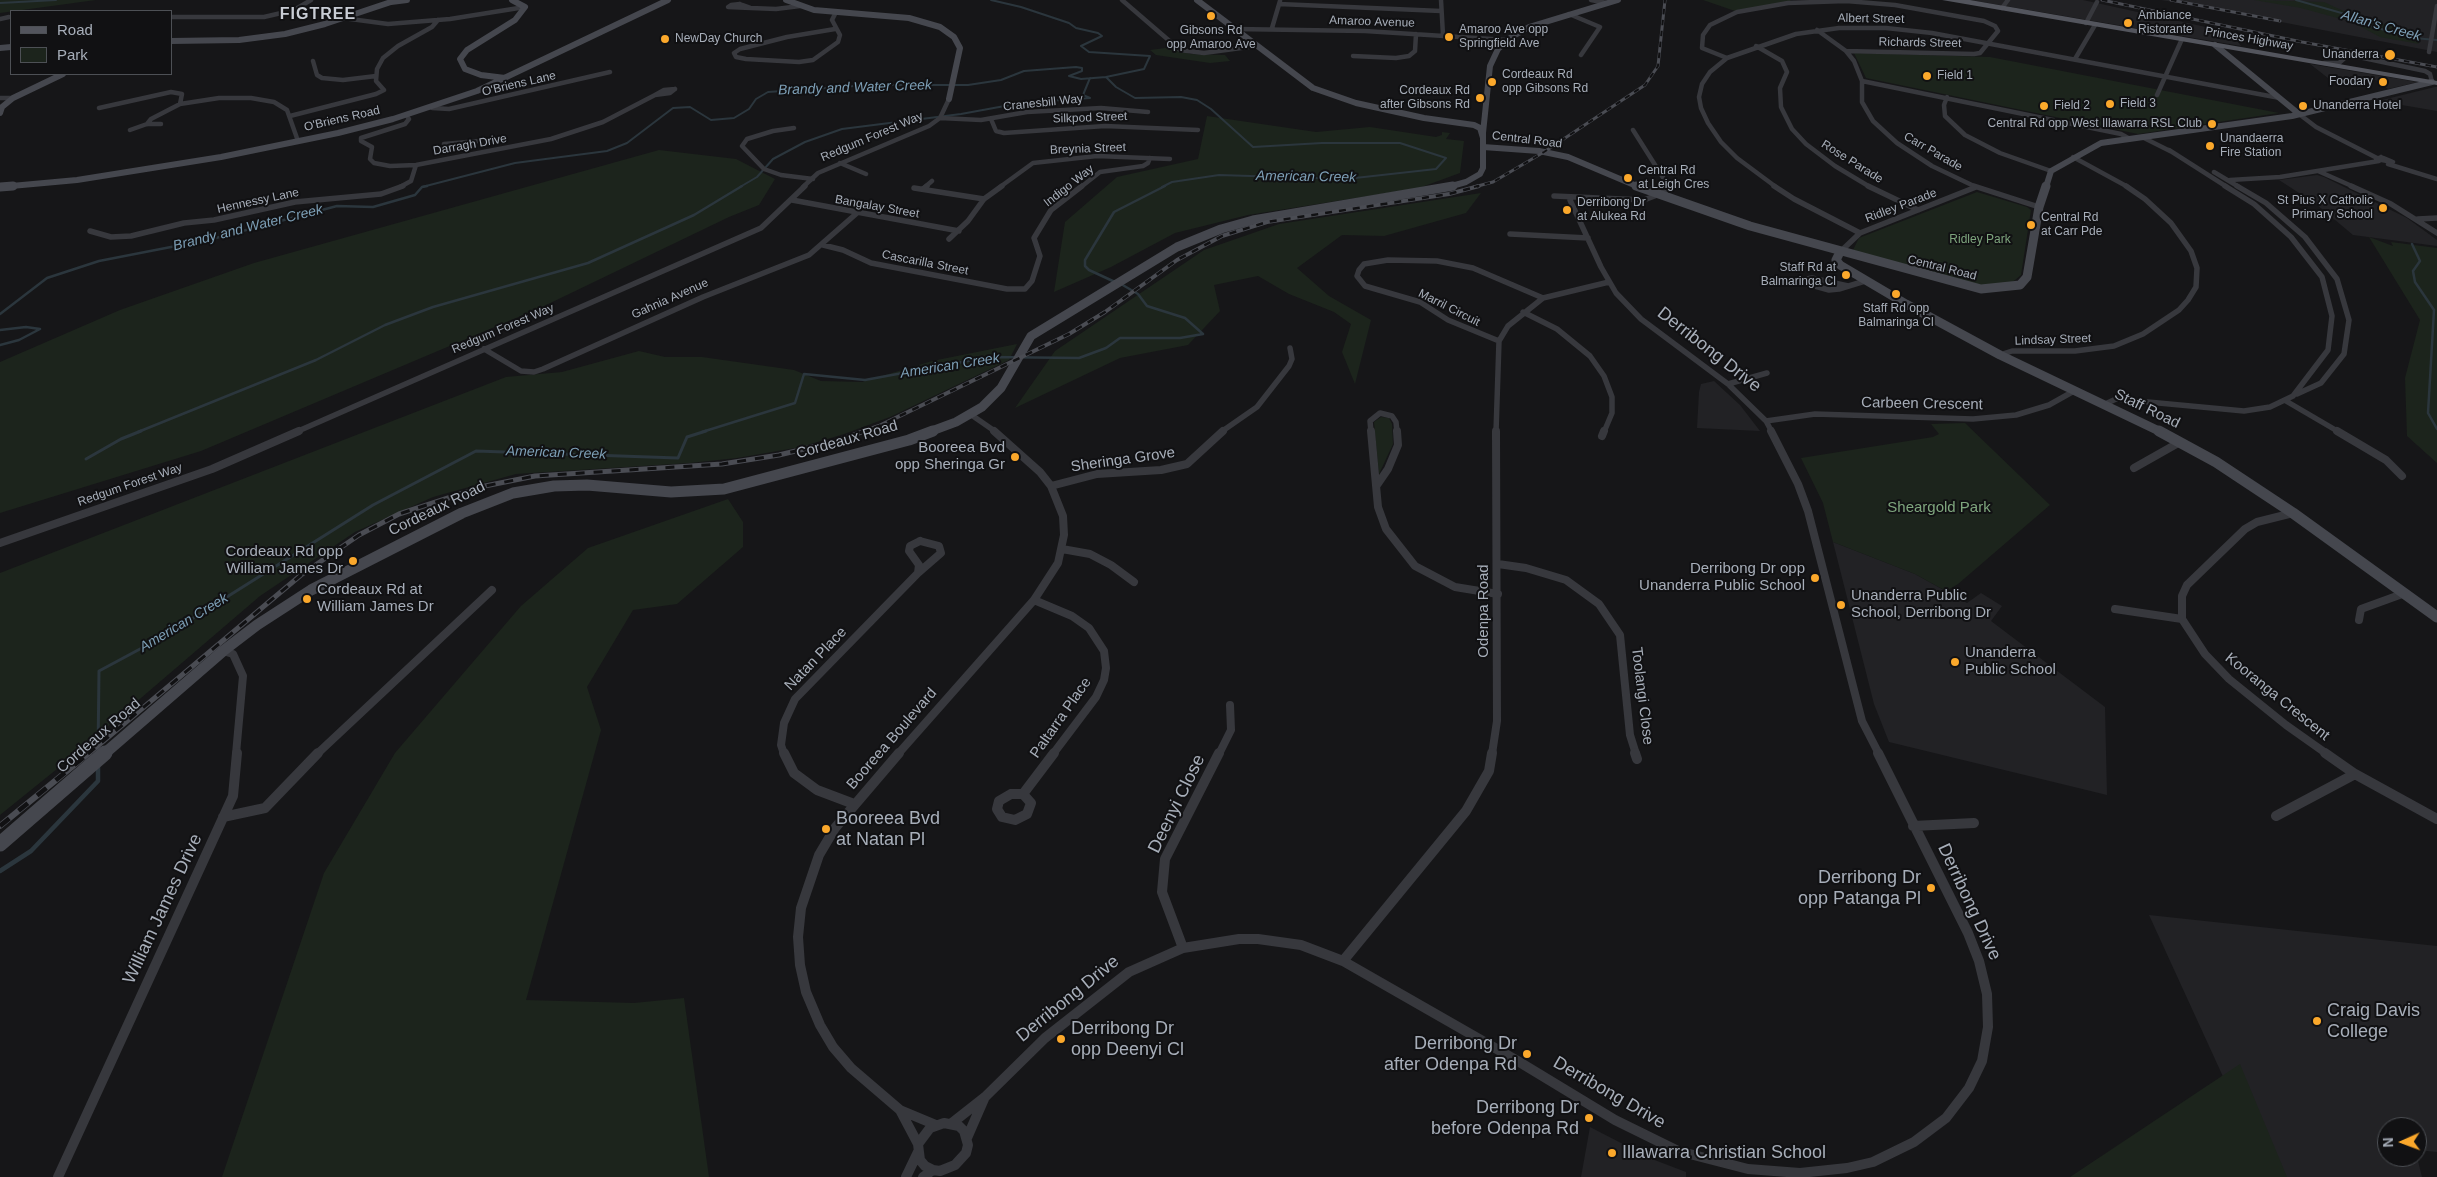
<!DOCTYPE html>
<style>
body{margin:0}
#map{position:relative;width:2437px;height:1177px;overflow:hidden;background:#161618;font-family:Helvetica,sans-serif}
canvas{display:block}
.legend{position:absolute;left:10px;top:10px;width:162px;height:65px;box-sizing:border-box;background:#111113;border:1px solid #4d5055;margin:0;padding:6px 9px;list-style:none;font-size:15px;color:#a7aeb9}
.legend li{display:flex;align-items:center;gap:10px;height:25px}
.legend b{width:25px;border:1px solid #4d5055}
.north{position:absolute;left:2377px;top:1117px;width:50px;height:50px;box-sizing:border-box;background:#111113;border:1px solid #4d5055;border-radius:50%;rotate:268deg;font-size:14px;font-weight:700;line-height:20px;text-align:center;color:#a7aeb9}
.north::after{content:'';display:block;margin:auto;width:18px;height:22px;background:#fba82b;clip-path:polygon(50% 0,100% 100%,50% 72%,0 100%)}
</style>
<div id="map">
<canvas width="2437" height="1177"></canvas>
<ul class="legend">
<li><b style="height:6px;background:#53555d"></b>Road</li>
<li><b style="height:14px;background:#1c241c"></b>Park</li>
</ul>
<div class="north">N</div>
</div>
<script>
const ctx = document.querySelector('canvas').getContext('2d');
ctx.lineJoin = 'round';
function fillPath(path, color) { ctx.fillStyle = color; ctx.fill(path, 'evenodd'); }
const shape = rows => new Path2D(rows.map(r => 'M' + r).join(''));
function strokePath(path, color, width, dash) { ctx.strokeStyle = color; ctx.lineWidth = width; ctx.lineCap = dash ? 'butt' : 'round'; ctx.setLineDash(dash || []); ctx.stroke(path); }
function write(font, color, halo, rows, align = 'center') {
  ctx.font = font + ' Helvetica,sans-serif'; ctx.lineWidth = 4; ctx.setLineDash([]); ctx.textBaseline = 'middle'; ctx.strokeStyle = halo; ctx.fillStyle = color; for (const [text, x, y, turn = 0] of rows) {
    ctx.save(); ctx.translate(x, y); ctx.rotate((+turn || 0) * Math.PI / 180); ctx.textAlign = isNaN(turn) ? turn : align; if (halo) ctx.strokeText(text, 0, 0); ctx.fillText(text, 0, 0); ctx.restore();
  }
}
fillPath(shape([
 [1970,0,2083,0,2215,29,2236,39,2241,46],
 [2161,0,2437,0,2437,52,2198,6],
 [2310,64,2417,82,2418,82,2388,89,2376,80,2328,78],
 [2435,87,2437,87,2437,111,2378,101],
 [2317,175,2324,177,2407,218,2437,240,2437,246,2353,235,2316,204,2279,180],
 [1714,381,1740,405,1760,431,1697,428,1699,392,1701,384],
 [1833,542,1915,574,1967,603,1981,593,2002,606,1991,621,2105,707,2107,795,1889,742,1874,704],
 [2149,915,2437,946,2437,1152,2417,1150,2417,1127,2387,1127,2387,1157,2417,1157,2422,1177,2269,1177],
 [1590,1127,1652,1159,1686,1172,1686,1177,1581,1177]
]), '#222225');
fillPath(shape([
 [0,0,96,0,0,13],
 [1703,0,1790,0,1791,1,1735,11],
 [2254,0,2324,2,2363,20,2407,28,2419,44,2380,37,2352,22,2301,8],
 [1173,47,1190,54,1225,55,1230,61,1210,63,1156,55,1150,50],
 [1854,53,1990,57,2279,113,2138,134,1866,78],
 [1207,116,1316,132,1370,127,1436,137,1442,135,1442,132,1450,133,1446,139,1464,141,1460,173,1419,188,1248,215,1175,233,1111,267,1054,292,1065,222,1117,177,1198,159],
 [659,150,736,159,775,179,759,205,729,217,542,307,201,451,0,513,0,362,120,310,254,263],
 [1977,192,2027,207,2031,210,2021,275,2009,285,1983,287,1852,252,1859,238],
 [1481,193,1466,213,1384,236,1342,235,1297,268,1329,296,1371,320,1355,384,1342,352,1351,324,1334,312,1289,294,1258,276,1214,285,1220,311,1188,345,1120,358,1015,408,1055,351,1204,250,1279,224],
 [2369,237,2393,246,2391,242,2437,248,2437,463,2407,436,2405,378,2420,320],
 [1017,344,1009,360,890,417,844,434,801,447,737,458,690,463,516,474,433,497,355,532,260,596,78,752,0,815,0,573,506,377,562,372,639,351,665,357,702,357,794,370,821,381,862,382,932,361],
 [1381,417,1389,418,1392,424,1393,444,1379,474,1374,422],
 [1965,423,2050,505,1958,584,1946,591,1915,574,1833,542,1823,503,1801,458,1933,437,1939,434,1931,424],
 [728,499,743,522,743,547,677,604,633,610,587,687,601,730,526,1000,634,1003,684,998,709,1177,222,1177,324,873,395,753,521,606,588,548],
 [2240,1064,2287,1177,2070,1177]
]), '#1c241c');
strokePath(shape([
 [991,0,1021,7,1069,23,1076,28,1098,33,1102,36,1081,46,1089,52,1150,56,1144,69,1106,77,1116,87,1135,98,1181,97,1197,100,1211,109,1253,147,1322,143,1400,143,1446,158,1436,169,1346,179,1219,175,1172,182,1162,187],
 [2296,0,2345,14,2346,19,2413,38,2437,40],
 [0,3,56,0],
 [422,187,515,163,607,151,627,143,673,108,690,107,711,120,734,118,749,109,756,99,768,92,869,85,968,85,1001,80,1024,71,1076,67,1082,68,1082,71,1069,76,1081,79,1106,77],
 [740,187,757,177,773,159,805,142,842,129,961,114,1021,103,1090,98,1083,95,1090,78]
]), '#2b363d', 2);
strokePath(shape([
 [2412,244,2420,261,2413,271,2415,282,2434,310,2428,413,2437,429],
 [1115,282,1089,270,1085,266,1085,260,1114,212,1165,186],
 [0,314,47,278,99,261,212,239,337,206,373,207,415,195,422,187,427,186],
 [0,330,26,327,40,329,19,340,0,345],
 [138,432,316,360,385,325,433,307,588,263,694,215,742,186],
 [702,432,795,403,804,374,865,380,989,357,1079,358,1106,348,1120,338,1180,338,1203,334,1185,318,1147,306,1138,294,1121,284]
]), '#2b363d', 2.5);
strokePath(shape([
 [86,459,121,439,141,431],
 [98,752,99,671,168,634,373,505,476,451,678,458,687,437,706,431]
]), '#2b363d', 3);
strokePath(shape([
 [0,871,31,851,98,781,98,766]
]), '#2b363d', 4.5);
strokePath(shape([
 [1122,0,1180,50,1204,53,1256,46],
 [1441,0,1443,35],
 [1591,0,1607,3],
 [740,4,751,8,728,7,731,5,740,4],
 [1279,4,1441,11],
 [751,8,776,9,800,6],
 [2002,8,2008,0],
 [1569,14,1600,27,1581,55],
 [171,17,264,17,294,10,311,0],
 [343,18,388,24,450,19,525,7],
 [0,19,9,17],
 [2086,23,2097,2],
 [1272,28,1280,1],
 [835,29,787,37,740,49,734,53,736,57,746,59,799,62,813,60,838,42,840,35,832,20,836,12],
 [1235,29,1365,31,1507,40],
 [1817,30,1846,51,1854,61,1862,81,1862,102,1873,121,1897,143,1932,166,1976,187],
 [1756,46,1782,61,1787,72,1780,88,1781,107,1792,129,1806,144,1835,166,1870,187],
 [2429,52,2437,6],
 [1353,56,1396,58,1409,56,1415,51,1416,34],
 [1727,58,1702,48,1703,35,1710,25,1737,12,1788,3,1846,1,1895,5,1984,21,1995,26,1998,31,1980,53,1974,54,1846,51],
 [2075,59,2095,25],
 [313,61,317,75,322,78,343,80,376,76],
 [2324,63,2339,63,2347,56,2354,56,2425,71,2430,74,2432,82],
 [1862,81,2121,134,2130,139],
 [675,89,670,93,655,95,664,90,675,89],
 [2157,95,2182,39],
 [1947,97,1944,105,1945,116,1965,135,2000,153,2051,171],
 [0,98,13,98],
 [99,108,171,92,182,94,180,104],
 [432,108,449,109,610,72],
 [2299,114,2316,127,2377,158],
 [406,115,409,119,405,124,361,138,361,141,372,147,370,159,374,163,390,166,416,165,551,139,603,122,655,95],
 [290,116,376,94,384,90,376,81,377,69,383,58,398,46,432,27,438,20],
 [940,118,981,120,1027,112,1101,108,1148,112],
 [991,119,996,131,1004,133,1105,126,1198,130],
 [147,124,151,119,180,104,219,98,251,98,274,102,287,110,298,141],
 [794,128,773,131,747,139,742,146,764,169,781,175,813,179],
 [130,130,147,124,161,124],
 [1633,130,1669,187],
 [2142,137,2172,152],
 [444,144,479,141],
 [2169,150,2227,187],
 [2073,157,2128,187],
 [2381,157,2393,162,2376,159,2381,157],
 [840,163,866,174],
 [2388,164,2437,179],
 [2318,171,2354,187],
 [2214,172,2239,187],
 [2230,180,2280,177,2379,161],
 [400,187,411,181,416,165],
 [803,187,818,173,929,126,940,118,949,99],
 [925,187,932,181],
 [1000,187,1033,163,1097,156,1170,159],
 [1081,187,1100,172,1143,166,1148,163,1150,158],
 [1776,187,1737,158,1721,142,1708,123,1701,108,1699,97,1702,84,1710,72,1727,58,1796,34,1839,28,1886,28,1932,33,2280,98]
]), '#37383d', 4.5);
strokePath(shape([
 [1774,186,1794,199,1860,233],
 [1868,186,1918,210],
 [1974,186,2039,207],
 [2237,186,2266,203,2305,237,2337,279,2349,320,2344,354,2321,383,2297,394],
 [2351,186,2391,204,2437,233],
 [914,188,984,199],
 [923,189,927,186],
 [1554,196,1644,200,1665,192,1670,186],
 [1571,197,1570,200,1601,267,1616,293,1641,319,1728,384,1766,421,1772,432],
 [792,200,959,231],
 [2418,219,2437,218],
 [90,231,111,237,131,236,184,223,214,220,295,202,381,194,403,186],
 [1510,234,1588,238],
 [949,239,968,221,984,199,1002,186],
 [823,245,843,250,871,263,1007,289,1025,289,1032,281,1040,256,1034,238,1051,210,1082,186],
 [1840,252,1860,233,1976,187],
 [1848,286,1812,278,1801,280,1804,283,1829,290,1839,289,1865,281],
 [1523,312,1557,329,1590,356,1604,376,1612,397,1612,413,1604,432],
 [1499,341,1448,320,1420,302,1365,286,1357,276,1359,270,1364,264,1388,260,1437,261,1473,268,1543,298],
 [484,349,521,371,534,372,543,369,703,297,809,255,857,213],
 [2000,355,2012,351,2075,351,2114,346,2143,334,2179,310,2188,300,2196,287,2197,268,2191,251,2171,223,2145,199,2126,186],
 [1728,384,1767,373],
 [2286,401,2339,432],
 [2103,405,2116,399,2244,411,2270,407,2293,396,2328,350,2332,316,2322,277,2291,237,2254,204,2225,186],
 [970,414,996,432],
 [1766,421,1815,414,1973,419,2016,415,2049,405,2074,391],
 [296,432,761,228,805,186],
 [1221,432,1257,407,1289,366,1292,359,1290,348],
 [1371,432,1370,421,1380,413,1392,416,1396,422,1397,432],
 [1496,432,1499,341,1508,326,1543,298,1609,282]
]), '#37383d', 5.5);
strokePath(shape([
 [1371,431,1378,507,1386,529,1415,566,1455,587,1498,594],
 [1771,431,1798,484,1808,511,1862,721,1879,754],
 [2337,431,2386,460,2402,476],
 [1602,436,1604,431],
 [2134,468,2180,442],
 [1377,485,1388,469,1398,445,1397,431],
 [1051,486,1097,474,1161,470,1187,464,1223,431],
 [2293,513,2257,522,2245,529,2187,585,2182,596,2182,619,2205,654,2229,679,2286,725,2327,754],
 [920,541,939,546,941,553,918,573,919,565,909,551,910,546,920,541],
 [0,543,212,469,299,431],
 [1062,549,1090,554,1111,565,1134,582],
 [1498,564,1526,568,1566,580,1599,604,1620,635,1630,735,1636,754],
 [1034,600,1072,616,1089,628,1104,651,1106,668,1104,680,1096,697,1053,754],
 [2115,609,2182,619],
 [2359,620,2361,609,2405,593],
 [223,651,233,654,243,676,236,754],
 [317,754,492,590],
 [784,754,781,745,784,723,795,699,918,573],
 [898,754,1034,600,1058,563,1064,535,1063,516,1051,486,1040,472,994,431],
 [1219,754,1231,730,1230,705],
 [1492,754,1497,721,1496,431]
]), '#37383d', 8);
strokePath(shape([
 [784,753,794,773,817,790,854,804],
 [899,753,835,828,819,855,801,908,798,937,800,965,806,992,820,1025,833,1047,851,1068,900,1110,936,1125],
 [1635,753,1637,759],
 [2325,753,2355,774,2437,819],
 [1011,794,1023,794,1031,803,1027,814,1015,820,1002,817,997,809,999,801,1011,794],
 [1023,794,1054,753],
 [2276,816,2355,774],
 [223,817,265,808,318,753],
 [1913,826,1974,823],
 [1183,948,1162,892,1165,859,1219,753],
 [1343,961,1466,811,1489,771,1492,753],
 [900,1110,918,1144],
 [944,1123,959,1126,964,1131,968,1145,966,1153,955,1165,940,1171,933,1170,925,1166,920,1160,918,1144,930,1128,944,1123],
 [952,1123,985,1097,1045,1038,1129,972,1183,948,1239,939,1258,939,1301,945,1343,961,1516,1060,1615,1120,1678,1151,1748,1169,1800,1173,1847,1168,1873,1162,1914,1142,1946,1118,1969,1088,1982,1061,1988,1027,1987,994,1979,961,1968,933,1878,753],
 [967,1138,984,1099],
 [58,1177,233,796,237,753],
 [906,1177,918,1152],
 [923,1177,933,1170]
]), '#37383d', 10);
strokePath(shape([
 [786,0,814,10,909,18,940,27,954,37,960,48,949,99],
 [1197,0,1313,88,1356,103,1424,118,1474,125,1480,128,1483,138],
 [171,41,239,40,285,34,325,24,391,2,407,0],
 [2215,45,2299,114],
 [0,48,11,47],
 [505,78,481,75,465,69,460,59,467,50,515,20,525,7,512,0],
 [0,113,2,107,13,98,63,74],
 [1483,147,1539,151,1568,157,1639,187],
 [0,187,77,180,221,157,338,133,393,119,477,91,668,0],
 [1448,187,1466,182,1480,174,1483,168,1483,133,1490,66,1498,49,1510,38,1529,27,1618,0],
 [2046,187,2051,171,2101,143,2292,116,2432,82]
]), '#45474e', 6);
strokePath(shape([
 [1636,186,1750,226,1981,289,2020,285,2027,277,2039,207,2046,186],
 [0,187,13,186],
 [1840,252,1836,260,1840,265,1906,304,2000,355,2161,432],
 [929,432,956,422,982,407,1001,388,1031,336,1177,247,1221,229,1253,220,1453,186]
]), '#45474e', 9);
strokePath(shape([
 [2159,431,2216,462,2293,513,2437,617],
 [104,754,223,651,257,625,311,590,462,513,513,493,554,486,587,485,671,492,724,489,909,440,933,431]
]), '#45474e', 11);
strokePath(shape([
 [0,844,105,753]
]), '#45474e', 15);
fillPath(shape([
 [1942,0,1970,0,2437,81,2437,85,1942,0]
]), '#53555d');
const railFar3 = shape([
 [2102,0,2302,42,2437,67],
 [2171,0,2280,21],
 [1474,187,1493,182,1544,152,1645,85,1658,66,1665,0]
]);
const railFar2 = shape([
 [861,432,879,426,1069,334,1105,312,1177,260,1222,236,1267,222,1449,194,1479,186]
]);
const railFar1 = shape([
 [88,754,301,575,359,535,399,514,485,486,535,476,722,464,779,455,833,442,865,431]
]);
const rail = shape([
 [0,826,89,753]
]);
strokePath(railFar3, '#4a4c53', 3);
strokePath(railFar2, '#4a4c53', 4);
strokePath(railFar1, '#4a4c53', 5);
strokePath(rail, '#4a4c53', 6);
strokePath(railFar3, '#111113', 2, [5.5]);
strokePath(railFar2, '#111113', 2.5, [7]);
strokePath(railFar1, '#111113', 3, [9]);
strokePath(rail, '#111113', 4.5, [12]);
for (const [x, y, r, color] of [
 [1211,16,5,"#fba82b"],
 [2128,23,5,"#fba82b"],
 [1449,37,5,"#fba82b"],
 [665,39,5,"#fba82b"],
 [2390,55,6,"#fba82b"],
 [1927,76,5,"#fba82b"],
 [1492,82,5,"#fba82b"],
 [2383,82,5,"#fba82b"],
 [1480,98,5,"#fba82b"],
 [2110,104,5,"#fba82b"],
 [2044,106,5,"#fba82b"],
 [2303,106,5,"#fba82b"],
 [2212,124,5,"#fba82b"],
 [2210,146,5,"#fba82b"],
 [1628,178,5,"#fba82b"],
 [2383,208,5,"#fba82b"],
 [1567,210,5,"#fba82b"],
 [2031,225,5,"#fba82b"],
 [1846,275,5,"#fba82b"],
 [1896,294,5,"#fba82b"],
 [1015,457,5,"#fba82b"],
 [353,561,5,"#fba82b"],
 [1815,578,5,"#fba82b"],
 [307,599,5,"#fba82b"],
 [1841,605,5,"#fba82b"],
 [1955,662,5,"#fba82b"],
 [826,829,5,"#fba82b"],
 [1931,888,5,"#fba82b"],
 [2317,1021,5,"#fba82b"],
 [1061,1039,5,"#fba82b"],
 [1527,1054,5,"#fba82b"],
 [1589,1118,5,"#fba82b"],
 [1612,1153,5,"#fba82b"]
]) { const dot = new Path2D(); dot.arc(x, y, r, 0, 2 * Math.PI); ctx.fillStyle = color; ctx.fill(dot); strokePath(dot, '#111113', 2); }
write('12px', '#a7aeb9', '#111113', [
 ["Ambiance",2138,16],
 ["Ristorante",2138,30],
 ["Amaroo Ave opp",1459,30],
 ["Springfield Ave",1459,44],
 ["Gibsons Rd",1211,31,"center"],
 ["opp Amaroo Ave",1211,45,"center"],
 ["NewDay Church",675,39],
 ["Unanderra",2379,55,"right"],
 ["Cordeaux Rd",1502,75],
 ["opp Gibsons Rd",1502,89],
 ["Field 1",1937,76],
 ["Foodary",2373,82,"right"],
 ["Cordeaux Rd",1470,91,"right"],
 ["after Gibsons Rd",1470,105,"right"],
 ["Field 3",2120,104],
 ["Field 2",2054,106],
 ["Unanderra Hotel",2313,106],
 ["Central Rd opp West Illawarra RSL Club",2202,124,"right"],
 ["Unandaerra",2220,139],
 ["Fire Station",2220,153],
 ["Central Rd",1638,171],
 ["at Leigh Cres",1638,185],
 ["St Pius X Catholic",2373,201,"right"],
 ["Primary School",2373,215,"right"],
 ["Derribong Dr",1577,203],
 ["at Alukea Rd",1577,217],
 ["Central Rd",2041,218],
 ["at Carr Pde",2041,232],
 ["Staff Rd at",1836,268,"right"],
 ["Balmaringa Cl",1836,282,"right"],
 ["Staff Rd opp",1896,309,"center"],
 ["Balmaringa Cl",1896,323,"center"]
], 'left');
write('12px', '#a7aeb9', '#111113', [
 ["Albert Street",1871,19,1],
 ["Amaroo Avenue",1372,22,2],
 ["Princes Highway",2249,39,10],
 ["Richards Street",1920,43,1],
 ["O'Briens Lane",519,84,-13],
 ["Cranesbill Way",1043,103,-6],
 ["Silkpod Street",1090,118,-2],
 ["O'Briens Road",342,119,-13],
 ["Redgum Forest Way",872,137,-23],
 ["Central Road",1527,140,7],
 ["Darragh Drive",470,145,-10],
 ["Breynia Street",1088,149,-2],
 ["Carr Parade",1933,152,30],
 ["Rose Parade",1852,162,32],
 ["Indigo Way",1069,186,-38],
 ["Hennessy Lane",258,201,-12],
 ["Ridley Parade",1901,206,-21],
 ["Bangalay Street",877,207,10],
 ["Cascarilla Street",925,263,11],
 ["Central Road",1942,268,14],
 ["Gahnia Avenue",670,299,-24],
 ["Marril Circuit",1449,308,27],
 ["Redgum Forest Way",503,329,-23],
 ["Lindsay Street",2053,340,-2],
 ["Redgum Forest Way",130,485,-19]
]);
write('12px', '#7ea57d', '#111113', [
 ["Ridley Park",1980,240]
]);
write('italic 14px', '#7d9fb6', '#111113', [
 ["Allan's Creek",2381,26,16],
 ["Brandy and Water Creek",855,88,-2],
 ["American Creek",1306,177,1],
 ["Brandy and Water Creek",248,228,-14],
 ["American Creek",950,366,-9],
 ["American Creek",556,453,2],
 ["American Creek",184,623,-31]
]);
write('15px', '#a7aeb9', '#111113', [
 ["Carbeen Crescent",1922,404,1],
 ["Staff Road",2147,409,26],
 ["Cordeaux Road",847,440,-16],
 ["Sheringa Grove",1123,460,-8],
 ["Cordeaux Road",437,509,-26],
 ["Odenpa Road",1484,611,-90],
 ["Natan Place",816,659,-46],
 ["Toolangi Close",1642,696,83],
 ["Kooranga Crescent",2277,697,39],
 ["Paltarra Place",1061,718,-55],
 ["Cordeaux Road",99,736,-41],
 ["Booreea Boulevard",892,739,-49]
]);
write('15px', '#a7aeb9', '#111113', [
 ["Booreea Bvd",1005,448],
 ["opp Sheringa Gr",1005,465],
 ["Cordeaux Rd opp",343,552],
 ["William James Dr",343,569],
 ["Derribong Dr opp",1805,569],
 ["Unanderra Public School",1805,586],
 ["Cordeaux Rd at",317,590,"left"],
 ["William James Dr",317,607,"left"],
 ["Unanderra Public",1851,596,"left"],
 ["School, Derribong Dr",1851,613,"left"],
 ["Unanderra",1965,653,"left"],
 ["Public School",1965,670,"left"]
], 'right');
write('15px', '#7ea57d', '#111113', [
 ["Sheargold Park",1939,508]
]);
ctx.letterSpacing = '1px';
write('bold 16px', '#c9cdd5', '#111113', [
 ["FIGTREE",318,15]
]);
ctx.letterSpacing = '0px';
write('18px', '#a7aeb9', '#111113', [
 ["Derribong Drive",1709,350,38],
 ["Deenyi Close",1177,804,-64],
 ["Derribong Drive",1969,902,65],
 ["William James Drive",163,909,-65],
 ["Derribong Drive",1068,999,-39],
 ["Derribong Drive",1609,1093,30]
]);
write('18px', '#a7aeb9', '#111113', [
 ["Booreea Bvd",836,819],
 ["at Natan Pl",836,840],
 ["Derribong Dr",1921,878,"right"],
 ["opp Patanga Pl",1921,899,"right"],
 ["Craig Davis",2327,1011],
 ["College",2327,1032],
 ["Derribong Dr",1071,1029],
 ["opp Deenyi Cl",1071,1050],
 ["Derribong Dr",1517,1044,"right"],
 ["after Odenpa Rd",1517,1065,"right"],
 ["Derribong Dr",1579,1108,"right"],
 ["before Odenpa Rd",1579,1129,"right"],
 ["Illawarra Christian School",1622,1153]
], 'left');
</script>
